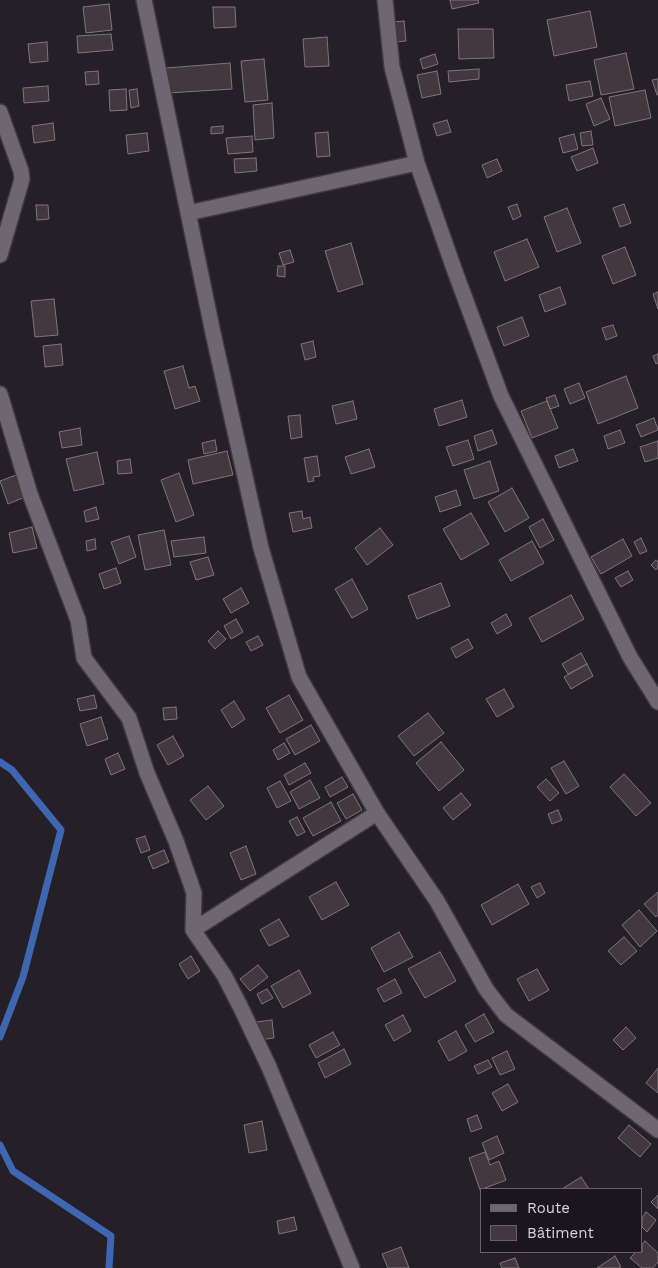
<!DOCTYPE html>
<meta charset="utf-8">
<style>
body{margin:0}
#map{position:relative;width:658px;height:1268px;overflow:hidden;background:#251f27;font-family:"Work Sans",sans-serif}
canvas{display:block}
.legend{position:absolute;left:480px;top:1188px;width:162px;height:65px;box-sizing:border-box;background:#1b161e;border:1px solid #666269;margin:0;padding:6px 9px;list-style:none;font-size:15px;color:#d7d3d9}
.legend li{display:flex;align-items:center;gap:10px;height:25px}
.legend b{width:25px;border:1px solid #666269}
</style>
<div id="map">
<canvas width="658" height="1268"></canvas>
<ul class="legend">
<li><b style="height:6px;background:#6e6771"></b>Route</li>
<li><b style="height:14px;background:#42383e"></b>Bâtiment</li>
</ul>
</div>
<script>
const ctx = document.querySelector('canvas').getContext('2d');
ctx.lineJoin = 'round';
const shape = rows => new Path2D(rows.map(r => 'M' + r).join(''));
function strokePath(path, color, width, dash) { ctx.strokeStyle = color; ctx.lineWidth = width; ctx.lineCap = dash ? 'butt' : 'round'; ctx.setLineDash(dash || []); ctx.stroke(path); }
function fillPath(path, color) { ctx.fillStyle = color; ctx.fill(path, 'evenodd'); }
strokePath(shape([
 [0,762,12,770,61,830,23,977,0,1037],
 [0,1145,13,1171,111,1236,109,1268]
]), '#3f66b1', 7);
const building = shape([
 [450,0,478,0,479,3,452,9,450,0],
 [109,4,112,30,86,33,83,7,109,4],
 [213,7,235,7,236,27,214,28,213,7],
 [590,11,597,47,554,56,547,20,590,11],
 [404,21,406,41,395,42,393,22,404,21],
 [458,29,493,29,494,58,459,59,458,29],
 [111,34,113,50,78,53,77,36,111,34],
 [327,37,329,66,305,67,303,39,327,37],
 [47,42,48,61,30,63,28,44,47,42],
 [626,53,634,89,601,95,594,60,626,53],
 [435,54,438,64,423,69,420,59,435,54],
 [264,59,268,100,245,102,241,61,264,59],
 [230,63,232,89,168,93,166,68,230,63],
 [479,69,479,79,449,82,448,71,479,69],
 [98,71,99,84,86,85,85,72,98,71],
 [437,71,441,94,422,98,417,75,437,71],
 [658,79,658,95,657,95,652,80,658,79],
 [590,81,593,96,569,101,566,85,590,81],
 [48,86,49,101,24,103,23,88,48,86],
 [126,89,127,110,110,111,109,90,126,89],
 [137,89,139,106,131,108,129,90,137,89],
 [645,90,651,118,615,126,609,97,645,90],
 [601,98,610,119,594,126,586,104,601,98],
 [272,103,274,138,255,140,253,105,272,103],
 [447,120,451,132,437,136,433,124,447,120],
 [53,123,55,140,34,143,32,126,53,123],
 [223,126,223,133,211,134,211,127,223,126],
 [591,131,593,145,582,146,580,133,591,131],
 [328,132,330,156,317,157,315,133,328,132],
 [147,133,149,151,128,154,126,135,147,133],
 [574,134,578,149,563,153,559,138,574,134],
 [252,136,253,152,228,154,226,138,252,136],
 [593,148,598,163,577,171,571,157,593,148],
 [256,158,257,171,235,173,234,159,256,158],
 [497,159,502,171,487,178,482,165,497,159],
 [517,204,521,216,513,220,508,207,517,204],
 [624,204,631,223,620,227,613,208,624,204],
 [36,205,48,205,49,219,37,220,36,205],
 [567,208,581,243,557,252,544,217,567,208],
 [527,239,539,267,505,281,494,252,527,239],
 [351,243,363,284,338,292,325,251,351,243],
 [625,247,636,275,613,284,602,256,625,247],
 [290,250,294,262,283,265,279,253,290,250],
 [278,266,285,266,285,277,277,276,278,266],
 [560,287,566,304,545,312,539,295,560,287],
 [658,292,658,309,653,294,658,292],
 [54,299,58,335,35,337,31,301,54,299],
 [522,317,529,336,504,346,497,327,522,317],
 [613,325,617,336,606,340,602,328,613,325],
 [313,341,316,357,305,360,301,344,313,341],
 [61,344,63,365,45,367,43,346,61,344],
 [658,354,658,363,656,364,653,356,658,354],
 [183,366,189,388,195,386,200,401,175,409,164,371,183,366],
 [626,376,638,408,598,424,586,392,626,376],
 [579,383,585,398,570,404,564,389,579,383],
 [555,395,559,406,550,409,546,398,555,395],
 [462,400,467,417,439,426,434,409,462,400],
 [353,401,357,419,336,424,332,406,353,401],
 [547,401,558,428,532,438,521,411,547,401],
 [300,415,302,437,291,439,288,416,300,415],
 [654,418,658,430,641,437,636,425,654,418],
 [80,428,82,445,62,448,59,432,80,428],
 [492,430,497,444,478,451,474,436,492,430],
 [620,430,625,443,608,449,604,436,620,430],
 [215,440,217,451,204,454,202,443,215,440],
 [468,440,474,459,453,466,446,447,468,440],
 [658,441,658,458,645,462,640,447,658,441],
 [369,449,375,467,351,474,345,457,369,449],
 [573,449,578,461,559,468,555,456,573,449],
 [227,451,233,475,193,484,188,460,227,451],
 [97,452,104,484,74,491,66,459,97,452],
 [317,456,320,476,313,477,314,481,308,482,304,458,317,456],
 [130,459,132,473,118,474,117,461,130,459],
 [490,461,499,491,474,499,464,470,490,461],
 [179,473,194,515,176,522,161,480,179,473],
 [16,475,25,497,8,504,0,481,16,475],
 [512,488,529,518,505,532,488,502,512,488],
 [456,490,461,505,440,512,435,497,456,490],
 [96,507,99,519,86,522,84,511,96,507],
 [302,511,303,519,310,517,312,528,293,532,289,513,302,511],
 [471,513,489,544,461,560,443,529,471,513],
 [543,519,554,540,540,548,529,527,543,519],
 [32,527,37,548,13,553,9,533,32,527],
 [380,528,393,545,367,565,355,548,380,528],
 [164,530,171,565,145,570,138,535,164,530],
 [129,536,136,557,119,564,111,542,129,536],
 [204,537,206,553,174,557,171,541,204,537],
 [641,538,647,551,640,554,634,542,641,538],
 [95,539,96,549,87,551,86,541,95,539],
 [623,539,632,556,601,574,591,557,623,539],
 [532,541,544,563,511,581,499,560,532,541],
 [208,557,214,575,196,580,190,562,208,557],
 [656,560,658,562,658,567,656,570,651,565,656,560],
 [116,568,121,583,104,589,99,574,116,568],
 [628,571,633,580,621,587,615,578,628,571],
 [352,579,368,609,352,618,335,589,352,579],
 [441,583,450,606,417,619,408,596,441,583],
 [241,588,249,603,231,613,223,599,241,588],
 [571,595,584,619,542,642,529,618,571,595],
 [506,614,512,625,497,634,491,623,506,614],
 [236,619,243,632,231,639,224,626,236,619],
 [218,631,226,639,215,649,208,641,218,631],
 [258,636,263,645,251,651,246,642,258,636],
 [468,639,473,648,456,658,451,648,468,639],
 [581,653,587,664,568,674,562,664,581,653],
 [587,664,593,676,571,689,564,677,587,664],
 [504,689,514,707,497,717,486,699,504,689],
 [94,695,97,708,80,711,77,699,94,695],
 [289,695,303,720,280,733,266,708,289,695],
 [234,701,245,719,232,728,221,710,234,701],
 [176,707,177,719,164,720,163,708,176,707],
 [428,713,444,733,414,756,398,736,428,713],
 [101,717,108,739,87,746,80,724,101,717],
 [311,725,320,741,295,755,286,739,311,725],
 [173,736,184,756,168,765,157,745,173,736],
 [441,742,464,770,439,791,416,763,441,742],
 [284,743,290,753,278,760,273,750,284,743],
 [118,753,125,769,111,775,105,759,118,753],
 [564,761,579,786,566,794,551,768,564,761],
 [305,763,311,773,289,785,284,775,305,763],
 [624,774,651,803,636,816,610,787,624,774],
 [342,777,348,787,330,797,325,787,342,777],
 [546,779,559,793,550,801,537,787,546,779],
 [310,780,320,798,299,809,290,792,310,780],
 [280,781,291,801,277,808,267,788,280,781],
 [208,786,224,806,206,820,190,800,208,786],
 [461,793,471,805,453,820,443,808,461,793],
 [353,794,362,810,346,819,337,803,353,794],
 [331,802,341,821,313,836,303,818,331,802],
 [558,810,562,820,552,824,548,814,558,810],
 [297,817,305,832,297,836,289,821,297,817],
 [145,836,150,850,141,853,136,839,145,836],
 [246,846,256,874,241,880,230,853,246,846],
 [164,850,169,862,153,869,148,857,164,850],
 [336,882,349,905,322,920,309,897,336,882],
 [540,883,545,893,537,898,531,887,540,883],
 [518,884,529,904,492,925,481,905,518,884],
 [658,892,658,915,656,917,644,904,658,892],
 [639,910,657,931,640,947,622,925,639,910],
 [279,919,289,936,269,946,260,930,279,919],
 [399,932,413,957,384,972,371,948,399,932],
 [624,937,637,951,621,965,608,951,624,937],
 [440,952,456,981,425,998,408,969,440,952],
 [191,956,200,971,188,979,179,964,191,956],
 [258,965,268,977,250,991,240,979,258,965],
 [537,969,549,990,529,1001,517,979,537,969],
 [299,970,311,993,283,1008,271,986,299,970],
 [395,979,402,993,384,1002,377,989,395,979],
 [267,989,273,998,262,1004,257,994,267,989],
 [484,1014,494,1032,475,1042,465,1025,484,1014],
 [403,1015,411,1031,394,1041,385,1025,403,1015],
 [272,1020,274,1038,259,1040,256,1022,272,1020],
 [626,1027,636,1038,623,1050,613,1040,626,1027],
 [456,1031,467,1051,449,1061,438,1041,456,1031],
 [333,1032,340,1045,316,1058,309,1045,333,1032],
 [344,1049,351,1064,325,1078,318,1063,344,1049],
 [507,1051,515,1069,500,1075,492,1058,507,1051],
 [488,1060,492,1067,478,1074,474,1066,488,1060],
 [658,1068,658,1093,646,1083,658,1068],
 [508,1084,518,1102,502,1111,492,1093,508,1084],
 [477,1115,482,1128,471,1132,467,1119,477,1115],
 [262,1121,267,1150,249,1153,244,1125,262,1121],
 [629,1125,651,1144,640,1157,618,1138,629,1125],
 [497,1136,504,1153,489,1160,482,1143,497,1136],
 [485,1152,490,1165,499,1161,506,1180,480,1190,469,1158,485,1152],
 [581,1177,589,1189,562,1189,581,1177],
 [658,1195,658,1209,651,1202,658,1195],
 [646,1212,656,1220,647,1232,642,1227,642,1218,646,1212],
 [294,1217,297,1230,279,1234,277,1221,294,1217],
 [645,1241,658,1253,658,1262,653,1268,642,1268,630,1258,636,1252,642,1252,642,1245,645,1241],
 [401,1247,409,1268,388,1268,382,1254,401,1247],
 [615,1256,621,1267,619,1268,597,1268,615,1256],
 [515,1258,519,1268,502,1268,500,1263,515,1258]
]);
fillPath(building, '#42383e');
strokePath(building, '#80757c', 1);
const street = shape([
 [144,0,213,333,261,548,299,677,377,813,437,901,486,989,506,1015,658,1130],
 [385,0,392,67,417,163,453,266,501,396,630,657,658,702],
 [0,112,21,171,22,179,0,255],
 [188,213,417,163],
 [0,394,30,494,78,620,84,658,129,718,147,773,176,841,194,893,193,930,224,975,240,1006,269,1067,352,1268],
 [193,930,377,813]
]);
strokePath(street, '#3e3940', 18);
strokePath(street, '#6e6771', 15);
</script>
